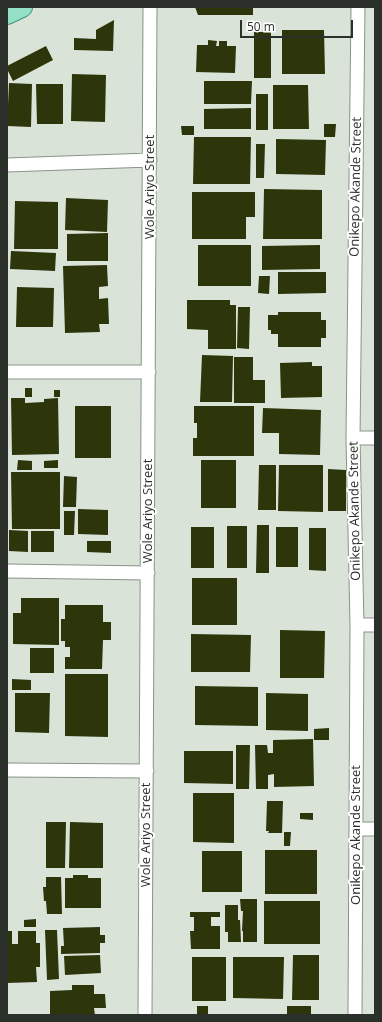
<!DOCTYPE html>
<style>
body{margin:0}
#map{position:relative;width:382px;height:1022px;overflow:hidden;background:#d9e3d8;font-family:"Open Sans",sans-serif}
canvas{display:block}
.frame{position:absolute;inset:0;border:8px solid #2c302b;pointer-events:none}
.scale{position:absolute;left:240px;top:20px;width:113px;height:18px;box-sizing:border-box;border:2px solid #2c302b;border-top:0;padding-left:5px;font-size:12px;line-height:14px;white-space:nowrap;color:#2c302b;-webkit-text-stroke:3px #fff;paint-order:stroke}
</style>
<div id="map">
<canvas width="382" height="1022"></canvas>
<div class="frame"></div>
<div class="scale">50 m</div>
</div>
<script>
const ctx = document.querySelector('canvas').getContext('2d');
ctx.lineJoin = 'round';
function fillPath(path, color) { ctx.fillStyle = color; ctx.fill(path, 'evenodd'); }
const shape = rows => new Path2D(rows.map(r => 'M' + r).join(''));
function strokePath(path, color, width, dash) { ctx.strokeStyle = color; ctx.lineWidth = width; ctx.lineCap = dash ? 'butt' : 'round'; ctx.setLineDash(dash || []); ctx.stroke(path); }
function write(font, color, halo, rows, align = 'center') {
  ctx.font = font + ' "Open Sans",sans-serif'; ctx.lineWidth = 4; ctx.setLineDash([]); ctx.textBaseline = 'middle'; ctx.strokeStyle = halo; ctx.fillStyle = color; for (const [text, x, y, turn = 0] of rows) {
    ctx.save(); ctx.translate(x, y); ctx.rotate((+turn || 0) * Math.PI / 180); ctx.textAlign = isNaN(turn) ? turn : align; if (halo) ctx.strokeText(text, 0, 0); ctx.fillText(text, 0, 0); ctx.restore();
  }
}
fillPath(shape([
 [195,7,253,7,253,15,198,15],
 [114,20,113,51,74,50,74,38,96,39,96,30],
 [282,30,324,30,325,74,282,74],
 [254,32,271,32,271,78,254,78],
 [208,40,217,41,216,46,219,46,219,41,227,41,227,46,236,46,235,73,196,72,197,45,208,45],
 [46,46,53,60,13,81,7,69,7,66],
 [72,74,106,75,105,122,71,121],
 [204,81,252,81,251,104,204,104],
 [9,83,32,84,31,127,7,126],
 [36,84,63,84,63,124,37,124],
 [273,85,308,85,309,129,273,129],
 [256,94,268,94,268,130,256,130],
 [251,108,251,129,204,129,204,109],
 [324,124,336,124,335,137,324,137],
 [181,126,194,126,194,135,182,135],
 [194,137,251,137,250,184,193,184],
 [276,139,326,140,325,175,276,174],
 [256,144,265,144,264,178,256,178],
 [264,189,322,190,322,239,263,239],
 [192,192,255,192,255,217,246,217,246,239,192,239],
 [66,198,108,200,107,232,65,230],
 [15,201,58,202,58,249,14,249],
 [108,233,108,261,67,261,67,234],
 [198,245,251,245,251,286,198,286],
 [320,245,320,269,262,270,262,246],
 [11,251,56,253,55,271,10,269],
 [107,265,108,286,99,287,99,299,108,298,109,324,99,324,100,332,65,333,63,266],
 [278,272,326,272,326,293,278,294],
 [259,276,270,276,269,294,258,293],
 [17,287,54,288,53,327,16,327],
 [187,300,230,300,230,305,236,305,236,349,208,349,208,330,187,329],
 [238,307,250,307,249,349,237,348],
 [278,312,321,312,321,320,326,320,326,338,321,338,321,347,278,347,278,334,271,334,271,330,268,330,268,315,278,315],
 [202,355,233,356,232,402,200,402],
 [234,357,253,357,253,380,265,380,265,403,234,403],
 [312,362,312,366,322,366,322,397,281,398,280,363],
 [25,388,32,388,32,397,25,397],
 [54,390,60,390,60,397,54,397],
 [11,398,25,398,25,403,44,402,44,399,58,398,59,454,12,455],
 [75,406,111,406,111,458,75,458],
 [194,406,254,406,254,456,193,456,193,438,197,438,197,423,194,423],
 [263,408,321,410,320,455,279,454,279,433,262,433],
 [18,460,32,461,32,470,17,470],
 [58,460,58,468,44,468,44,461],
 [201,460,236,460,236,508,201,508],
 [259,465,276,465,276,510,258,510],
 [279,465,323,465,323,512,278,511],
 [328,469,346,470,346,511,328,511],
 [11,472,60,472,60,529,12,529],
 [64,476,77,477,76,507,63,507],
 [78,509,108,510,108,535,78,534],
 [64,511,75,511,74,535,64,535],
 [257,525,269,525,269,573,256,573],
 [227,526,247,526,247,568,227,568],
 [191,527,214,527,214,568,191,568],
 [276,527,298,527,298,567,276,567],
 [309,528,326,528,326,571,309,570],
 [9,530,28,531,28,552,9,551],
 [31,531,54,531,54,552,31,552],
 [87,541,111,541,111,553,87,552],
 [192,578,237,578,237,625,192,625],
 [21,598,59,598,59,645,13,644,13,613,21,613],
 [65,605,103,605,103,622,111,622,111,640,103,640,102,669,65,669,65,657,70,657,70,647,65,647,65,641,61,641,61,619,65,619],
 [280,630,325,631,324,678,280,678],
 [191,634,251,635,250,672,191,672],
 [30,648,54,648,54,673,30,673],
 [65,674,108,674,108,737,65,736],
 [12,679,31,680,31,690,12,690],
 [195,686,258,687,258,726,195,725],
 [15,693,50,693,49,733,15,732],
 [266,693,308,694,308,731,266,730],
 [329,728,329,740,314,740,314,729],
 [313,739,314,786,274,787,274,774,268,775,268,789,256,789,255,745,267,745,268,753,273,753,273,740],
 [236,745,250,745,249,789,236,789],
 [184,751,233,751,233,784,184,783],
 [193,793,234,793,234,843,193,842],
 [267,801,283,801,282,833,268,833,269,831,266,831],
 [300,813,313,813,313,820,300,819],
 [46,822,66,822,65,868,46,868],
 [70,822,103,823,103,868,69,868],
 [284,832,291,832,290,846,284,846],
 [265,850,317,850,317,894,265,894],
 [202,851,242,851,242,892,202,892],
 [73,875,88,875,88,878,101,878,101,908,65,908,65,878,73,878],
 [46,877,61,877,62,914,47,914,46,901,44,901,43,887,46,887],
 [240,899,257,899,257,942,243,942,243,931,242,931,243,911,241,911],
 [264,901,320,901,320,944,264,944],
 [225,905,238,905,238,920,240,920,241,942,228,942,228,932,225,932],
 [190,912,220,912,220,917,211,917,211,926,220,926,220,949,191,949,190,931,194,931,194,917,190,917],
 [36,919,36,927,24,927,24,920],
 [100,927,100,935,105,935,105,943,100,943,100,953,61,954,61,946,64,946,63,928],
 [45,930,57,930,59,979,47,980],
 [7,931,12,931,12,944,18,944,18,931,36,931,36,943,40,943,40,967,36,967,37,982,7,983],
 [100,955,101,973,65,975,64,956],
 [293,955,319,955,319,1000,292,1000],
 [192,957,226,957,226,1001,192,1001],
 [233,957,284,957,283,999,233,998],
 [72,985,94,985,94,994,105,994,106,1008,94,1008,95,1015,50,1015,50,991,72,990],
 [197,1006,208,1006,208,1015,197,1015],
 [287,1006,311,1006,311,1015,287,1015]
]), '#2c360a');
const minor = shape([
 [7,165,150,160],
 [7,372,149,372],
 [353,438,375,438],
 [7,571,148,573],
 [357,625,375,625],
 [7,770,147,771],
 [356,829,375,829],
 [145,1015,150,7],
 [355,1015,357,625,353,438,358,7]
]);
const primary = shape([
 [7,14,22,7]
]);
strokePath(minor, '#899389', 15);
strokePath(primary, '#409577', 22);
strokePath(minor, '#fff', 13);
strokePath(primary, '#93e0c6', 20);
write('13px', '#2c302b', '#fff', [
 ["Wole Ariyo Street",150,187,-90],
 ["Onikepo Akande Street",356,187,-89],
 ["Wole Ariyo Street",148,511,-90],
 ["Onikepo Akande Street",355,511,-91],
 ["Wole Ariyo Street",146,835,-90],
 ["Onikepo Akande Street",356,835,-90]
]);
</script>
